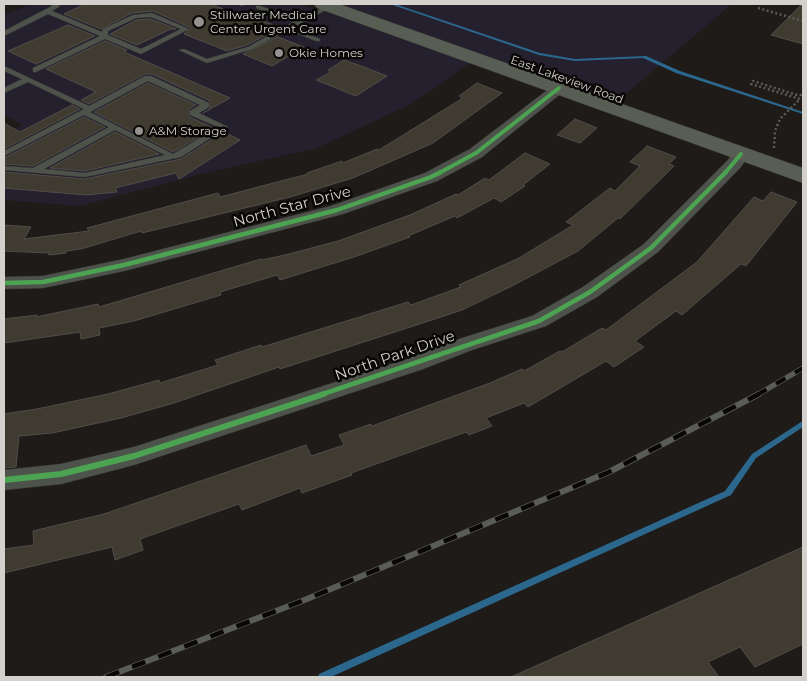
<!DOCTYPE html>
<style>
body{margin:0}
#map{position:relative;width:807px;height:681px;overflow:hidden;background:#1e1b18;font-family:Montserrat,sans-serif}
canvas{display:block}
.frame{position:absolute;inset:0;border:5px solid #d4d1cd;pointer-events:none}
</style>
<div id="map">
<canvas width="807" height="681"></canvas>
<div class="frame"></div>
</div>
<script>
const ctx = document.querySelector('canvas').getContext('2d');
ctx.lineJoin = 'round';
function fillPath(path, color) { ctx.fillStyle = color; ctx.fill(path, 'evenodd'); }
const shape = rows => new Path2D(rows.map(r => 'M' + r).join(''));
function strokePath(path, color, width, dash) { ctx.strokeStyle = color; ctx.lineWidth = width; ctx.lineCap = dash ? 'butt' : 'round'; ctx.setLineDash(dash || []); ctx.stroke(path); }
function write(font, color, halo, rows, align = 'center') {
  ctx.font = font + ' Montserrat,sans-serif'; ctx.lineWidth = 5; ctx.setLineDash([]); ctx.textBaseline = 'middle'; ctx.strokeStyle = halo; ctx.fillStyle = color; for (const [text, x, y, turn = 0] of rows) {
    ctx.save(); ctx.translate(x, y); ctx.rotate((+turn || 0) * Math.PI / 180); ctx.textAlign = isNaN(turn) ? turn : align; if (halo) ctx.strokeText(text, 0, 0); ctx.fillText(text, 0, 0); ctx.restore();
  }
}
fillPath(shape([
 [31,4,300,4,474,60,411,104,317,148,201,174,80,206,4,200,4,135,22,125,4,115,4,15],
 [340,4,732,4,615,103]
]), '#25202e');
fillPath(shape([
 [390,4,395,4,540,53,575,59,646,56,680,71,803,112,803,114,676,73,643,58,575,61,539,55,390,4],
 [801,422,803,422,803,427,756,458,731,495,331,677,318,677,319,674,725,491,752,454,801,422]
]), '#2c678d');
const building = shape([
 [85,4,210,4,245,17,248,15,276,26,264,32,268,34,247,45,227,51,184,34,191,28,153,11,132,13,101,29,64,14,85,4],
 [802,4,803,44,771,35,802,4],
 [151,19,176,29,171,29,137,45,110,34,136,20,151,19],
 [68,25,95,36,36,64,8,51,68,25],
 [278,37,304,47,272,66,243,54,278,37],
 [105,41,127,50,124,52,230,98,203,113,210,109,210,101,152,74,145,74,89,104,81,100,96,92,46,69,105,41],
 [344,60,361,66,387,76,356,96,316,80,331,72,328,70,344,60],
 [148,83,196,105,189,109,189,117,214,128,173,152,94,112,148,83],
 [477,83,502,93,433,143,353,178,290,197,142,233,141,231,81,249,66,251,66,253,49,255,49,253,4,251,4,225,31,227,24,239,89,231,87,228,218,193,220,197,262,186,308,174,307,173,342,161,343,163,377,149,379,150,463,98,459,96,477,83],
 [72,105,80,109,4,149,4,123,20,132,72,105],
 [84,117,105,127,33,166,4,164,4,158,84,117],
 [575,119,597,128,580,143,557,135,575,119],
 [115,132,159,154,85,171,50,168,115,132],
 [224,132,240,140,179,179,176,173,115,188,117,192,86,195,4,188,4,172,85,179,181,159,224,132],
 [647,146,676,157,669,164,674,166,620,219,618,218,578,251,512,286,462,310,432,320,280,369,279,367,174,403,121,418,52,433,19,436,16,467,4,468,4,414,37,409,108,394,159,380,160,383,218,365,215,360,261,345,262,347,408,302,411,305,461,287,459,285,519,258,573,225,566,222,610,188,615,191,640,166,630,162,647,146],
 [525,153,550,164,523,185,525,186,501,202,494,198,457,218,455,216,408,236,410,237,357,256,280,280,277,275,220,292,221,295,134,321,99,328,100,335,81,339,80,332,4,343,4,319,37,315,36,317,98,304,99,307,261,259,262,260,289,254,338,241,410,215,456,194,458,195,485,178,489,180,525,153],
 [771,192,797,202,746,266,741,264,682,315,676,311,635,341,644,347,614,367,606,361,528,407,524,403,486,418,492,426,469,435,466,432,351,473,352,475,302,493,300,488,242,510,239,504,140,539,143,550,115,560,112,547,4,573,4,549,34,545,33,531,104,514,306,445,311,456,344,445,339,435,371,424,372,426,490,383,522,369,524,371,560,351,562,352,602,328,606,330,697,262,754,197,763,201,771,192],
 [803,547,803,644,755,667,740,647,708,662,719,677,511,677,803,547]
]);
fillPath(building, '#403b30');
strokePath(building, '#504e4b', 1);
const lane = shape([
 [49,4,57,4,60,6,52,11,102,32,103,29,133,15,152,13,189,29,141,54,105,39,36,72,33,72,33,68,100,36,48,14,4,36,4,31,52,6,49,4],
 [151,17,181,29,141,49,108,35,108,31,136,18,151,17],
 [238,4,245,4,242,6,238,4],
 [329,4,332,6,331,7,293,28,320,39,320,41,316,41,288,30,252,49,207,63,179,50,184,49,207,59,248,47,293,22,256,8,256,6,260,6,299,20,329,4],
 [4,66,89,106,145,76,151,76,209,103,209,107,199,113,228,127,181,157,85,177,4,170,4,166,33,168,109,127,84,115,4,156,4,151,84,109,28,82,4,93,4,88,22,79,4,71,4,66],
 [148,81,200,105,190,111,190,115,218,127,173,154,90,112,148,81],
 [115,130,165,155,85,173,44,169,115,130]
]);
const street = shape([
 [559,83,564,85,567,88,564,91,482,157,437,181,343,214,124,271,43,288,4,289,4,277,43,276,124,259,331,206,425,173,470,149,554,85,559,83],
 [741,149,747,150,750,154,740,168,658,252,597,297,546,326,472,350,423,369,134,465,61,484,4,490,4,470,61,464,134,447,407,359,456,340,532,316,583,287,644,244,728,160,735,150,741,149]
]);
const secondary = shape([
 [314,4,339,4,803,168,803,183,317,8,314,4]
]);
strokePath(lane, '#3a3836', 1);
strokePath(street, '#3a3836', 1);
strokePath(secondary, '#3a3836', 1);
strokePath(shape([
 [758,8,803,21],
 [774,148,775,131,780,119,800,99,751,84,753,81,797,95,803,95]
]), '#5a5c58', 2.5, [2, 2.5]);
fillPath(lane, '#4d524a');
fillPath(street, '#4d524a');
fillPath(secondary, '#585e54');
const railFar1 = shape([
 [757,395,803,368]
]);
const rail = shape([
 [106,677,307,599,609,472,759,394]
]);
strokePath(railFar1, '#5a5c58', 5.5);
strokePath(rail, '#5a5c58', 6);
strokePath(railFar1, '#080705', 4, [11]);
strokePath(rail, '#080705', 4.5, [14]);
strokePath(shape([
 [439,173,476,153,559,88],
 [725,173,741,154]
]), '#4ca352', 4);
strokePath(shape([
 [4,283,43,282,124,265,337,210,431,177,441,172],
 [320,395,539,321,590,292,651,248,726,172]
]), '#4ca352', 4.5);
strokePath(shape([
 [4,480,61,474,134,456,324,394]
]), '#4ca352', 6);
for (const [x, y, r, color] of [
 [199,22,6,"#94918e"],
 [279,53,5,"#94918e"],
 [139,131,5,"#94918e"]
]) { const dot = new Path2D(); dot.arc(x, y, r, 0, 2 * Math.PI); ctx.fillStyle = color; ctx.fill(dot); strokePath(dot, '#080705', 2); }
write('12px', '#d4d1cd', '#080705', [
 ["Stillwater Medical",210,15],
 ["Center Urgent Care",210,29],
 ["Okie Homes",289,53],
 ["A&M Storage",149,131]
], 'left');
write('12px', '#d4d1cd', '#080705', [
 ["East Lakeview Road",567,80,20]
]);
write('15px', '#d4d1cd', '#080705', [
 ["North Star Drive",292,207,-15],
 ["North Park Drive",395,356,-19]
]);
</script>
